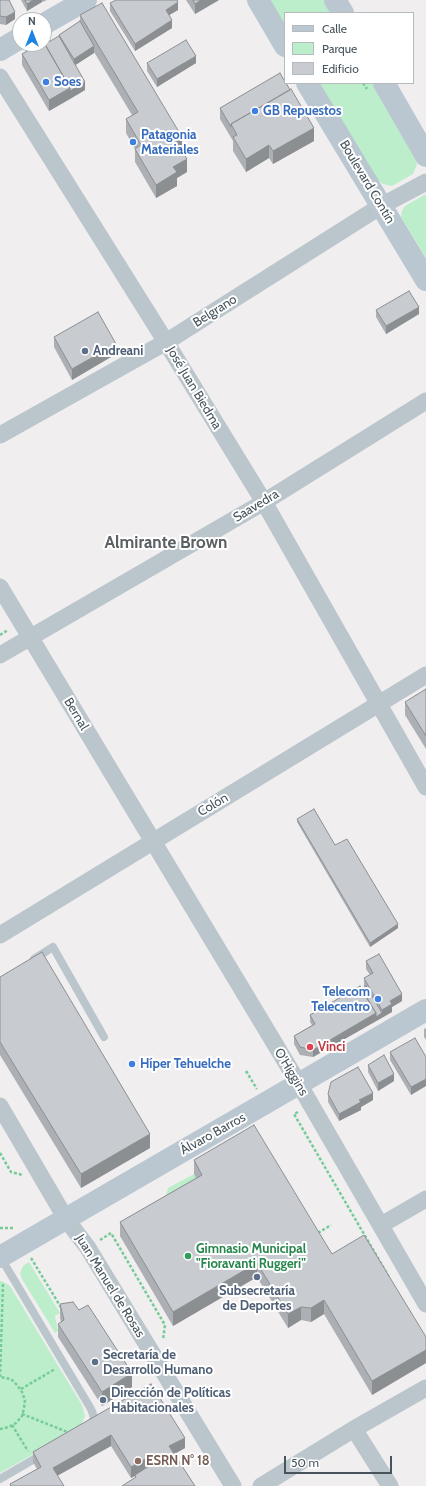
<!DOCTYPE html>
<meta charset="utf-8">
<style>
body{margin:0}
#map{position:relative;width:426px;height:1486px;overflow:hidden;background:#f1eeef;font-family:Cabin,sans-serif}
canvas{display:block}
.legend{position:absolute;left:284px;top:12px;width:130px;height:72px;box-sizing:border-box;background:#fff;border:1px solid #b5bbbe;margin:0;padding:5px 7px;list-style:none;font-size:12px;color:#47545c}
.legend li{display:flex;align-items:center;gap:8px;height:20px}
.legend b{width:20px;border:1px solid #b5bbbe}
.north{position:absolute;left:12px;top:12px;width:40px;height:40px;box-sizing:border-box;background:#fff;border:1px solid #b5bbbe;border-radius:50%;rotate:0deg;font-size:11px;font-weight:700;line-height:16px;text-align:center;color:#47545c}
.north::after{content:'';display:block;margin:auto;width:14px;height:18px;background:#1b85df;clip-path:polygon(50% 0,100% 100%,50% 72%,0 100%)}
.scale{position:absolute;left:284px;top:1456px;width:108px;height:18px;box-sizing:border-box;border:2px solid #47545c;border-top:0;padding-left:5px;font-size:12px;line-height:14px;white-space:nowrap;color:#47545c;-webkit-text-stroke:3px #fff;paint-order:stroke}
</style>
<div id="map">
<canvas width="426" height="1486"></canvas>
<ul class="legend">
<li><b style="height:5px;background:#bac7d0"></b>Calle</li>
<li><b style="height:11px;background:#bdeecb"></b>Parque</li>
<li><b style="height:11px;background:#c8ccd1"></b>Edificio</li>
</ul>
<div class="north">N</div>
<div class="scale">50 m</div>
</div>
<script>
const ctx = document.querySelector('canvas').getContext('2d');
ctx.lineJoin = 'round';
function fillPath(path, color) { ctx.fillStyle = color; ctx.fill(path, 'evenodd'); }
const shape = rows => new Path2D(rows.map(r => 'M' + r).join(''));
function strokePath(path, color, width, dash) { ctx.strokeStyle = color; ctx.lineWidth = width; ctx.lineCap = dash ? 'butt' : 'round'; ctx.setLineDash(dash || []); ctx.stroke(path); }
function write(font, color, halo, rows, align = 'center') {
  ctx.font = font + ' Cabin,sans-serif'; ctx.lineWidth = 4; ctx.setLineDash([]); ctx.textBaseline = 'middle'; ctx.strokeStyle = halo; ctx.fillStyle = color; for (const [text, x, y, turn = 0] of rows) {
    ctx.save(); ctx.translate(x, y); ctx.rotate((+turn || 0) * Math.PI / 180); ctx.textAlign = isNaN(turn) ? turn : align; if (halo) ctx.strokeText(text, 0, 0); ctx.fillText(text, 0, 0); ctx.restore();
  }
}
fillPath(shape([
 [270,0,324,0,331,13,285,13,285,26],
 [318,83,373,83,415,154,417,164,413,174,392,186,383,184,375,178],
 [426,194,426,258,401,217,402,211,405,206],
 [194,1174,202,1188,164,1202,168,1188],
 [29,1262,60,1313,55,1316,58,1331,55,1333,22,1279,20,1273,23,1266],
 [0,1281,2,1281,10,1286,82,1405,85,1416,80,1428,0,1473]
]), '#bdeecb');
strokePath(shape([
 [363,83,367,89],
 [0,635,8,630],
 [246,1071,257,1089],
 [298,1112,294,1114,389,1277],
 [0,1153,11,1172,23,1175],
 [0,1228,13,1228],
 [318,1233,331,1225],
 [100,1240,111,1233,165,1325,163,1340],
 [31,1258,62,1309],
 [0,1377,3,1284],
 [21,1389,55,1369],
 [22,1414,70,1433],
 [12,1425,28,1451],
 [0,1429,9,1427,16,1423,22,1416,24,1408,25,1400,22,1392,17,1385,11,1379,0,1377]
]), '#75cc98', 2.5, [3, 2]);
strokePath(shape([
 [34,959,53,947,104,1037],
 [1,1258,91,1409,94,1417,91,1426],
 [0,1479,43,1454]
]), '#bac5cc', 8);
strokePath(shape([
 [0,77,166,342,264,502,426,787],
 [0,435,166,342,381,206,426,182],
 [0,587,299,1084,426,1304],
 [0,655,264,502,426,401],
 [0,935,426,675],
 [0,1106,66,1219,88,1248,233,1486],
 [381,1225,426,1199],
 [354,1429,390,1486],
 [261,1486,354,1429,426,1388]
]), '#bac5cc', 17);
strokePath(shape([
 [258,0,285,46],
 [335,0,343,13],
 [44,24,86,0],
 [0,50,20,38],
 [307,83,426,280],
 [384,83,426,156],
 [0,1257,426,1010]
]), '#bac7d0', 22);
fillPath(shape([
 [0,0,15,19,6,25,0,24],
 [21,0,47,0,43,2,42,1,42,2,27,11],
 [186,0,219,0,195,14],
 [110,3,178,10,169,15,172,28,135,51,110,11],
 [80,15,182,150,187,172,177,178,177,186,156,198,135,162,135,149,126,133,126,119,132,115,94,52,94,53,75,65,85,90,49,111,22,65,22,54,59,37,59,35,80,21],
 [147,63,196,63,157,87,147,71],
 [220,108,314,141,273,164,269,158,246,172,233,151,233,141,220,119],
 [376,310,419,314,386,334,376,317],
 [54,337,116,354,72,380,54,347],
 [426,689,426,749,405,715,405,702],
 [297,819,335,845,398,928,370,947,297,822],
 [366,961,402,1001,392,1007,392,1012,313,1057,300,1055,294,1044,294,1036,312,1025,310,1022,310,1015,364,987,364,978,370,975,366,969],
 [0,977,150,1148,81,1188,0,1055],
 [426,1028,426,1040,424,1037,424,1029],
 [390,1052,426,1057,411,1095,390,1060],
 [368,1065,394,1081,378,1091,368,1072],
 [328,1094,373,1100,361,1107,361,1110,339,1121,328,1102],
 [194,1160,332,1254,426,1337,426,1363,372,1395,324,1314,311,1322,301,1320,288,1328,257,1277,173,1326,120,1236,120,1222,196,1178,194,1174],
 [60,1304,132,1387,102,1406,58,1337,58,1324,61,1322,60,1318],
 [151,1384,185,1448,174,1454,135,1478,135,1476,131,1478,111,1446,57,1476,64,1486,10,1486,10,1484,37,1469,33,1462,33,1452]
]), '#acafb4');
fillPath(shape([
 [33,0,42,0,42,2,27,11,27,4],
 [201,0,219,0,195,14,195,4],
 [178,2,178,10,166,17,166,10],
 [15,12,15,19,6,25,6,17],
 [172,20,172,28,135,51,135,44],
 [94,46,94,53,74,66,74,59],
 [196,56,196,63,157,87,157,79],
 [85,82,85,90,70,99,70,91],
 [70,88,70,99,49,111,49,100],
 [314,128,314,141,273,164,273,151],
 [182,137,182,150,176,141],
 [269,145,269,158,246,172,246,159],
 [187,159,187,172,177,178,177,186,156,198,156,185,173,167],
 [419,307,419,314,386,334,386,326],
 [116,344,116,354,72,380,72,369],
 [398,924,398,928,370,947,370,943],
 [402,994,402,1001,392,1007,392,1012,313,1057,313,1050,376,1013,382,1013,382,1010,390,1001],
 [394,1074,394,1081,378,1091,378,1083],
 [426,1079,426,1086,411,1095,411,1087],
 [373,1093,373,1100,361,1107,361,1110,339,1121,339,1114,359,1100],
 [150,1134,150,1148,81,1188,81,1174],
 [257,1263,257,1277,173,1326,173,1312],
 [324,1300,324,1314,311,1322,311,1308],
 [301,1307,301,1320,288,1328,288,1314],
 [426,1350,426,1363,372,1395,372,1381],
 [132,1373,132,1387,102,1406,102,1392],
 [111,1435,111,1446,53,1478,53,1468],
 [185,1438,185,1448,169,1457,169,1446],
 [145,1459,145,1470,131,1478,131,1467]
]), '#8c8f92');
const building = shape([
 [0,0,9,0,15,12,6,17,0,16,0,0],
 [25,0,33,0,27,4,25,0],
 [116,0,177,0,178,2,166,10,172,20,135,44,110,3,116,0],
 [193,0,201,0,195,4,193,0],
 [102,3,182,137,176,141,187,159,173,167,177,172,156,185,135,149,141,145,126,119,138,112,80,15,102,3],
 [80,21,94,46,74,59,59,35,80,21],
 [59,36,85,82,70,91,70,88,45,44,59,36],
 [186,40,196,56,157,79,147,63,186,40],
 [44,43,70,88,49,100,22,54,40,44,44,44,44,43],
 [280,73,285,82,285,83,286,83,290,90,231,124,231,127,220,108,280,73],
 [291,89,314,128,273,151,269,145,246,159,233,137,237,135,231,124,291,89],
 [409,291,419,307,386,326,376,310,409,291],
 [98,312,116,344,72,369,54,337,98,312],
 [426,689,426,736,405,702,426,689],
 [314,809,335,845,347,839,398,924,370,943,297,819,314,809],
 [42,952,150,1134,81,1174,0,1042,0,977,42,952],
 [379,954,402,994,390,1001,392,1004,382,1010,364,978,373,973,366,961,379,954],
 [360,986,376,1013,313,1050,300,1047,294,1036,315,1024,310,1015,360,986],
 [366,986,382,1013,376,1017,376,1013,361,989,366,986],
 [415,1038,426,1057,426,1079,411,1087,390,1052,415,1038],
 [384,1055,394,1074,378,1083,368,1065,384,1055],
 [358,1067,373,1093,359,1100,361,1102,339,1114,328,1094,331,1082,358,1067],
 [254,1125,332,1254,364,1235,426,1337,426,1350,372,1381,324,1300,311,1308,301,1307,288,1314,257,1263,173,1312,120,1222,202,1175,194,1160,254,1125],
 [73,1302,79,1310,88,1305,132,1373,102,1392,58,1324,64,1320,60,1304,73,1302],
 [151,1384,185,1438,169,1446,195,1486,122,1486,136,1477,135,1475,149,1466,145,1459,131,1467,111,1435,53,1468,64,1486,11,1486,10,1484,41,1467,33,1452,151,1384]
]);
fillPath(building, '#c8ccd1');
strokePath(building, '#8c8f92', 1);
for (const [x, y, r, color] of [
 [46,82,4,"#3f7fe0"],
 [255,111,4,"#3f7fe0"],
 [133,142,4,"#3f7fe0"],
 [85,351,4,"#5c6f8a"],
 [378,999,4,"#3f7fe0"],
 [310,1047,4,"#e0444e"],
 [132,1064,4,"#3f7fe0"],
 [188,1256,4,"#2e9e5b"],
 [257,1277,4,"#5c6f8a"],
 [95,1362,4,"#5c6f8a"],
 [103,1400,4,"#5c6f8a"],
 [138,1461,4,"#8d6e63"]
]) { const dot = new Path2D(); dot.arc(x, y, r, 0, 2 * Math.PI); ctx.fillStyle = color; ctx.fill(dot); strokePath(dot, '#fff', 1.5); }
write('bold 13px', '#366cbe', '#fff', [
 ["Soes",54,82],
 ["GB Repuestos",263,111],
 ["Patagonia",141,135],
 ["Materiales",141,150],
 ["Telecom",370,992,"right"],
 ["Telecentro",370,1007,"right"],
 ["Híper Tehuelche",140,1064]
], 'left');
write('13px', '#47545c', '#fff', [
 ["Boulevard Contín",367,182,59],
 ["Belgrano",215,311,-32],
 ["José Juan Biedma",194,388,59],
 ["Saavedra",256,506,-31],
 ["Bernal",76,714,59],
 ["Colón",213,805,-31],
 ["O'Higgins",291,1072,59],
 ["Álvaro Barros",213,1134,-29],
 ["Juan Manuel de Rosas",110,1286,58]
]);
write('bold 13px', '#4e5e75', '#fff', [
 ["Andreani",93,351],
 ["Subsecretaría",257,1291,"center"],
 ["de Deportes",257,1306,"center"],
 ["Secretaría de",103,1355],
 ["Desarrollo Humano",103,1370],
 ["Dirección de Políticas",111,1393],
 ["Habitacionales",111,1408]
], 'left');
write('bold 13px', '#be3a42', '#fff', [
 ["Vinci",318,1047]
], 'left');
write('bold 13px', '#27864d', '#fff', [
 ["Gimnasio Municipal",196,1249],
 ["\"Fioravanti Ruggeri\"",196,1264]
], 'left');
write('bold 13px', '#785e54', '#fff', [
 ["ESRN N° 18",146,1461]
], 'left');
write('bold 17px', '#5b6063', '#fff', [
 ["Almirante Brown",166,543]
]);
</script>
